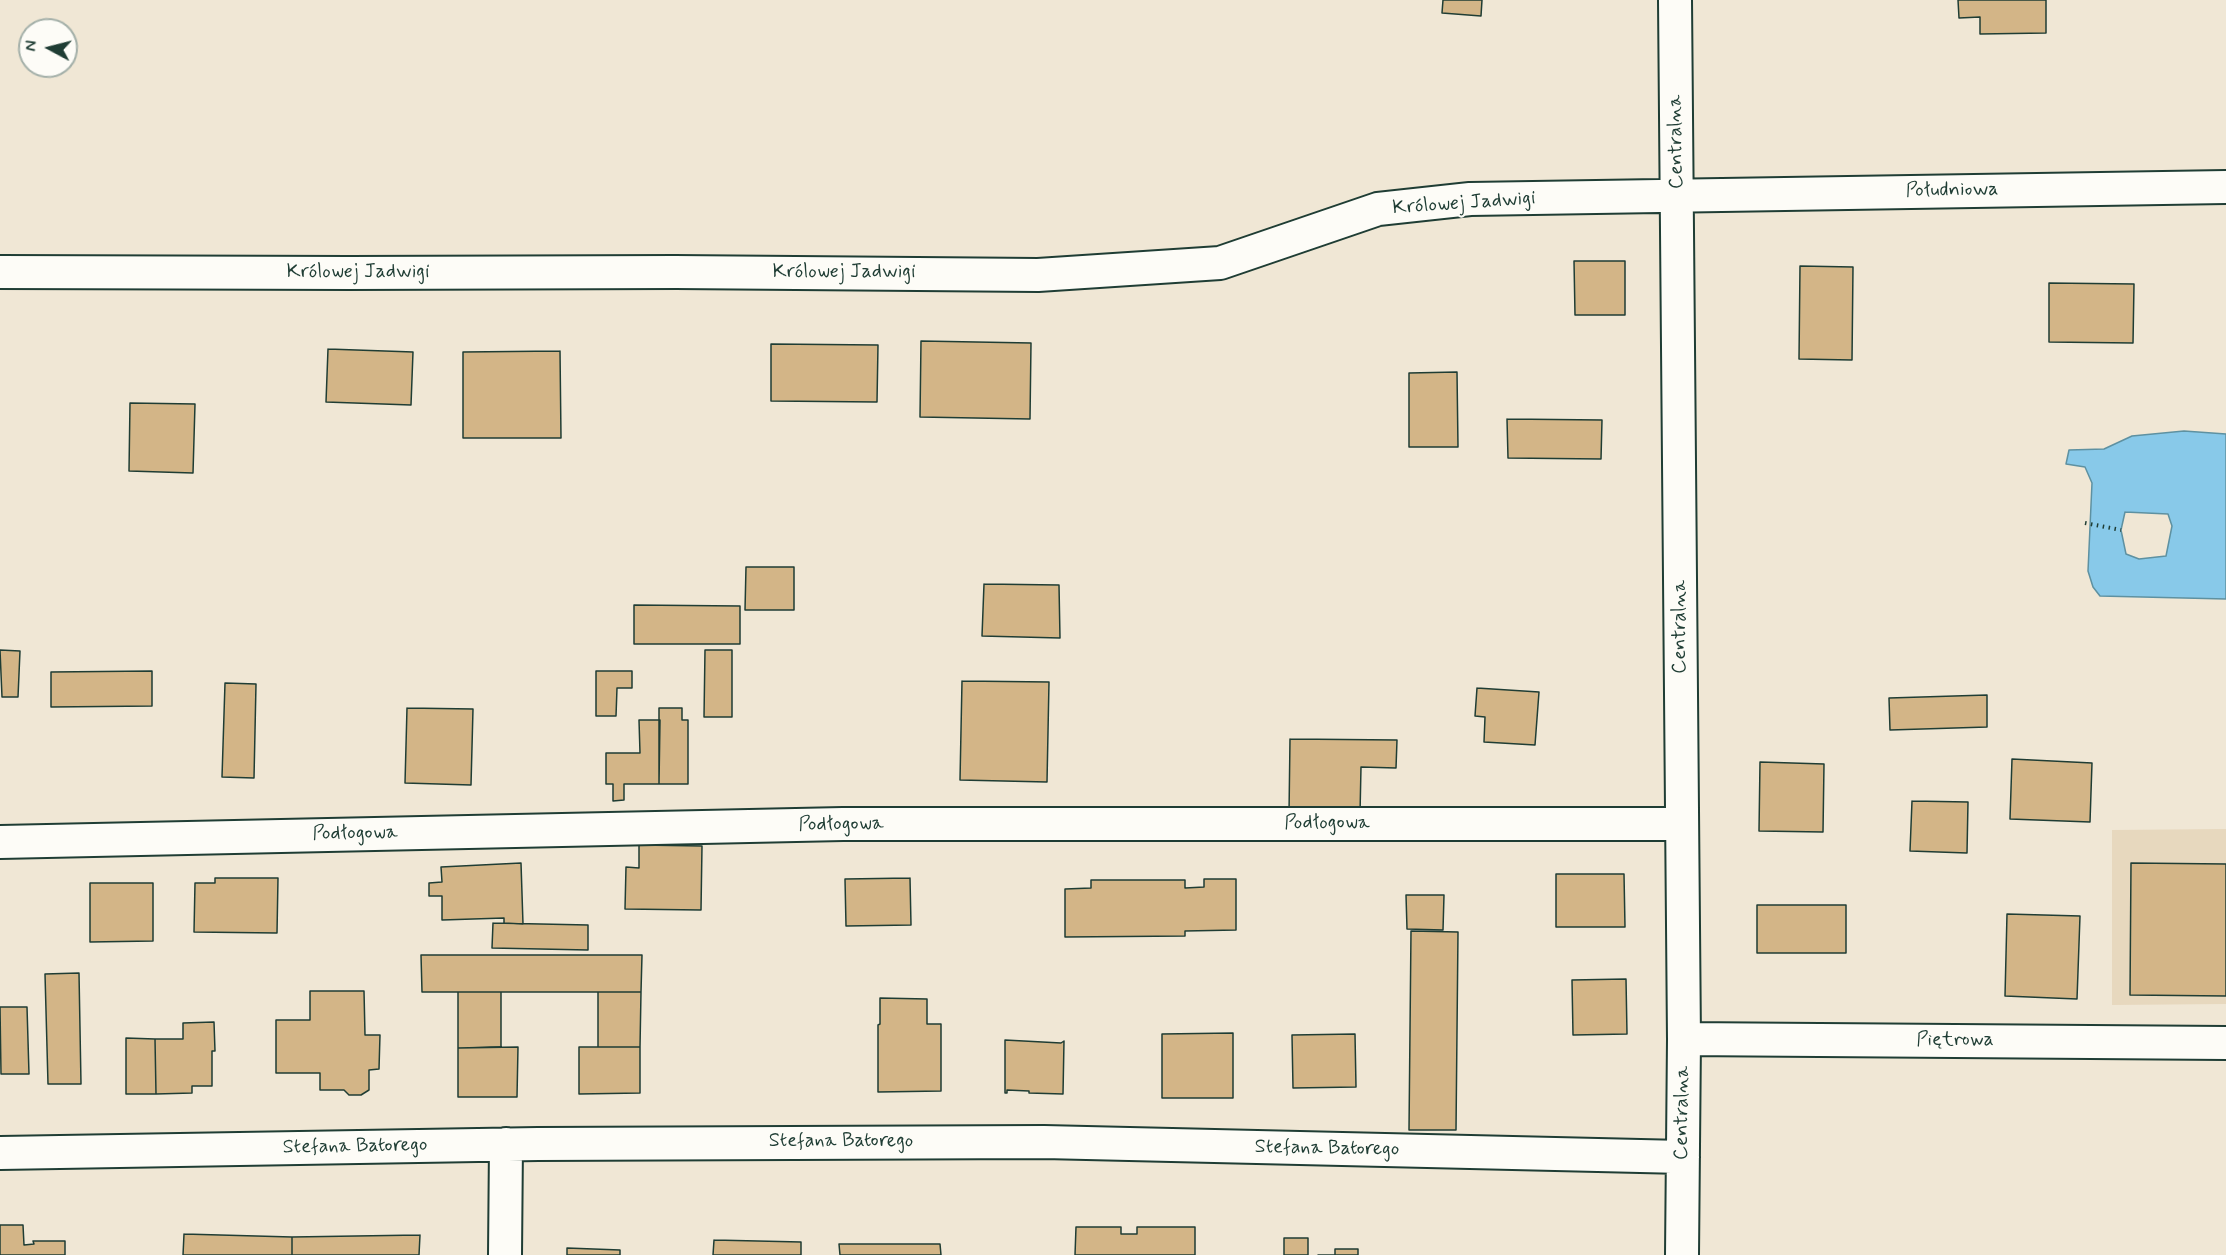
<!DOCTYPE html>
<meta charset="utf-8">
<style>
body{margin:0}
#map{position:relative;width:2226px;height:1255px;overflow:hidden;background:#f0e7d5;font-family:Mynerve,sans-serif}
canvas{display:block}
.north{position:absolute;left:18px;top:18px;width:60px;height:60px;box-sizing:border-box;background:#fdfcf7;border:2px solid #a4b0a9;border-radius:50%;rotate:277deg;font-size:16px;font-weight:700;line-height:24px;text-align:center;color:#1f3d34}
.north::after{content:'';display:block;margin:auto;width:21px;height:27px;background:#1f3d34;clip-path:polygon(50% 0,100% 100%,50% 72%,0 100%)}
</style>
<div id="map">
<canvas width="2226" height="1255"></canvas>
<div class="north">N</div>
</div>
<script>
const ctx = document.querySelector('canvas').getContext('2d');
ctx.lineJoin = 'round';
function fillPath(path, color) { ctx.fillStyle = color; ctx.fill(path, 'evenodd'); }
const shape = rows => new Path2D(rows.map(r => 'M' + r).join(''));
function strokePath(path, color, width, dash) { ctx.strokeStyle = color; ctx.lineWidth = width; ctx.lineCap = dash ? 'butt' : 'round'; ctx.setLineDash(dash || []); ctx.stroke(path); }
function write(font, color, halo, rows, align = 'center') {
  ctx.font = font + ' Mynerve,sans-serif'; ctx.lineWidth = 4.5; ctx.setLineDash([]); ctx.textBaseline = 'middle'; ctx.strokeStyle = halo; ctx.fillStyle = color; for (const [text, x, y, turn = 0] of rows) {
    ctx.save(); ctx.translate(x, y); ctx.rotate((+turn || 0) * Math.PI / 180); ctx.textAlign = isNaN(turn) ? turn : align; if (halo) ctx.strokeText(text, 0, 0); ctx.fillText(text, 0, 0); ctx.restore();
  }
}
fillPath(shape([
 [2226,829,2226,1004,2112,1005,2112,830]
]), '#e7d8be');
const water = shape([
 [2184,431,2226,434,2226,599,2100,596,2093,587,2088,571,2092,483,2085,467,2066,464,2069,450,2104,449,2132,436,2184,431],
 [2125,512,2168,514,2172,526,2166,556,2139,559,2126,554,2121,530,2125,512]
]);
fillPath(water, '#88c9e9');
strokePath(water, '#5e91a1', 1.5);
const building = shape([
 [1443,0,1482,0,1481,16,1442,13,1443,0],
 [1958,0,2046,0,2046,33,1980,34,1980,17,1959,18,1958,0],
 [1574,261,1625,261,1625,315,1575,315,1574,261],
 [1800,266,1853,267,1852,360,1799,359,1800,266],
 [2049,283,2134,284,2133,343,2049,342,2049,283],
 [921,341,1031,343,1030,419,920,417,921,341],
 [771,344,878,345,877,402,771,401,771,344],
 [328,349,413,352,411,405,326,402,328,349],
 [560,351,561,438,463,438,463,352,560,351],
 [1457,372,1458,447,1409,447,1409,373,1457,372],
 [130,403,195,404,193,473,129,471,130,403],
 [1507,419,1602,420,1601,459,1508,458,1507,419],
 [746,567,794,567,794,610,745,610,746,567],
 [984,584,1059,585,1060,638,982,636,984,584],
 [634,605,740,606,740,644,634,644,634,605],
 [0,650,20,651,18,697,2,697,0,650],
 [705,650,732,650,732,717,704,717,705,650],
 [152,671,152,706,51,707,51,672,152,671],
 [596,671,632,671,632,688,617,688,616,716,596,716,596,671],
 [962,681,1049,682,1047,782,960,780,962,681],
 [225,683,256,684,254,778,222,777,225,683],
 [1477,688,1539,692,1535,745,1484,742,1485,717,1475,716,1477,688],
 [1987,695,1987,727,1890,730,1889,698,1987,695],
 [407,708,473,709,471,785,405,783,407,708],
 [659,708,682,708,682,720,688,720,688,784,659,784,659,708],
 [639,720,660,720,659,784,624,784,624,800,613,801,613,784,606,784,606,753,640,753,639,720],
 [1290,739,1397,740,1396,768,1361,767,1360,814,1289,814,1290,739],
 [2012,759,2092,763,2090,822,2010,819,2012,759],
 [1760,762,1824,764,1823,832,1759,831,1760,762],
 [1912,801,1968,802,1967,853,1910,851,1912,801],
 [639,845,702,846,701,910,625,909,626,867,639,868,639,845],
 [521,863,523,924,504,923,504,918,442,920,442,896,429,896,429,883,442,882,441,867,521,863],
 [2131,863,2226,864,2226,996,2130,995,2131,863],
 [1556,874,1624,874,1625,927,1556,927,1556,874],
 [215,878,278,878,277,933,194,932,195,883,215,883,215,878],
 [910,878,911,925,846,926,845,879,910,878],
 [1204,879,1236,879,1236,930,1185,931,1185,936,1065,937,1065,889,1091,888,1091,880,1185,880,1185,888,1204,887,1204,879],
 [90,883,153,883,153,941,90,942,90,883],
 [1406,895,1444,895,1443,930,1407,929,1406,895],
 [1757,905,1846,905,1846,953,1757,953,1757,905],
 [2007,914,2080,916,2077,999,2005,996,2007,914],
 [493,923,588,925,588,950,492,948,493,923],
 [1411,931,1458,932,1456,1130,1409,1130,1411,931],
 [421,955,642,955,641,992,422,992,421,955],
 [79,973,81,1084,48,1084,45,974,79,973],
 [1626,979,1627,1034,1573,1035,1572,980,1626,979],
 [310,991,364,991,365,1035,380,1035,379,1069,369,1070,369,1090,361,1095,349,1095,344,1090,320,1090,320,1073,276,1073,276,1020,310,1020,310,991],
 [458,992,501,992,501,1047,458,1048,458,992],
 [598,992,641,992,640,1047,598,1047,598,992],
 [880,998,927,999,927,1024,941,1024,941,1091,878,1092,878,1025,880,1024,880,998],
 [0,1007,27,1007,29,1074,1,1074,0,1007],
 [214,1022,215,1051,212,1051,212,1086,192,1086,192,1093,156,1094,155,1039,183,1039,183,1023,214,1022],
 [1233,1033,1233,1098,1162,1098,1162,1034,1233,1033],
 [1355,1034,1356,1087,1293,1088,1292,1035,1355,1034],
 [126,1038,155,1039,156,1094,126,1094,126,1038],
 [1005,1040,1061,1043,1064,1041,1063,1094,1029,1093,1029,1091,1007,1090,1007,1093,1005,1093,1005,1040],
 [518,1047,517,1097,458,1097,458,1048,518,1047],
 [579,1047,640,1047,640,1093,579,1094,579,1047],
 [0,1225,23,1225,24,1245,34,1244,33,1241,65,1241,65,1255,0,1255,0,1225],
 [1076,1227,1121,1227,1121,1234,1137,1234,1137,1227,1195,1227,1195,1255,1075,1255,1076,1227],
 [184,1234,292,1237,292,1255,183,1255,184,1234],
 [420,1235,419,1255,292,1255,292,1237,420,1235],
 [1284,1238,1308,1238,1308,1255,1284,1255,1284,1238],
 [714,1240,801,1242,801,1255,713,1255,714,1240],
 [839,1244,940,1244,941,1255,840,1255,839,1244],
 [567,1248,620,1250,620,1255,567,1255,567,1248],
 [1335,1249,1358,1249,1358,1255,1318,1255,1335,1255,1335,1249]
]);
fillPath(building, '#d3b587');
strokePath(building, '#1f3d34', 1.5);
const minor = shape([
 [1675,0,1684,1039,1682,1255],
 [0,272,349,273,675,272,1038,275,1220,263,1378,209,1470,199,2226,187],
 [0,842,843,824,1682,824],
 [1684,1039,2226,1043],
 [0,1153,538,1144,1044,1142,1683,1157],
 [505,1255,506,1144]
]);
strokePath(minor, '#1f3d34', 36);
strokePath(shape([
 [2085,523,2121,530]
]), '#1f3d34', 4, [1.5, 4.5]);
strokePath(minor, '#fdfcf7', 32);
write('20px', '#1f3d34', '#fdfcf7', [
 ["Centralna",1677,142,-91],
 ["Południowa",1952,191,-1],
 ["Królowej Jadwigi",1464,204,-4],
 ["Królowej Jadwigi",358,273],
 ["Królowej Jadwigi",844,273],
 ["Centralna",1681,627,-90],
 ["Podłogowa",1327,824],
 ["Podłogowa",841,825,-1],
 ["Podłogowa",355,834,-1],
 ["Piętrowa",1955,1041],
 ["Centralna",1683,1113,-89],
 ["Stefana Batorego",841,1142],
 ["Stefana Batorego",355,1147,-1],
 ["Stefana Batorego",1327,1149,1]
]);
</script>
